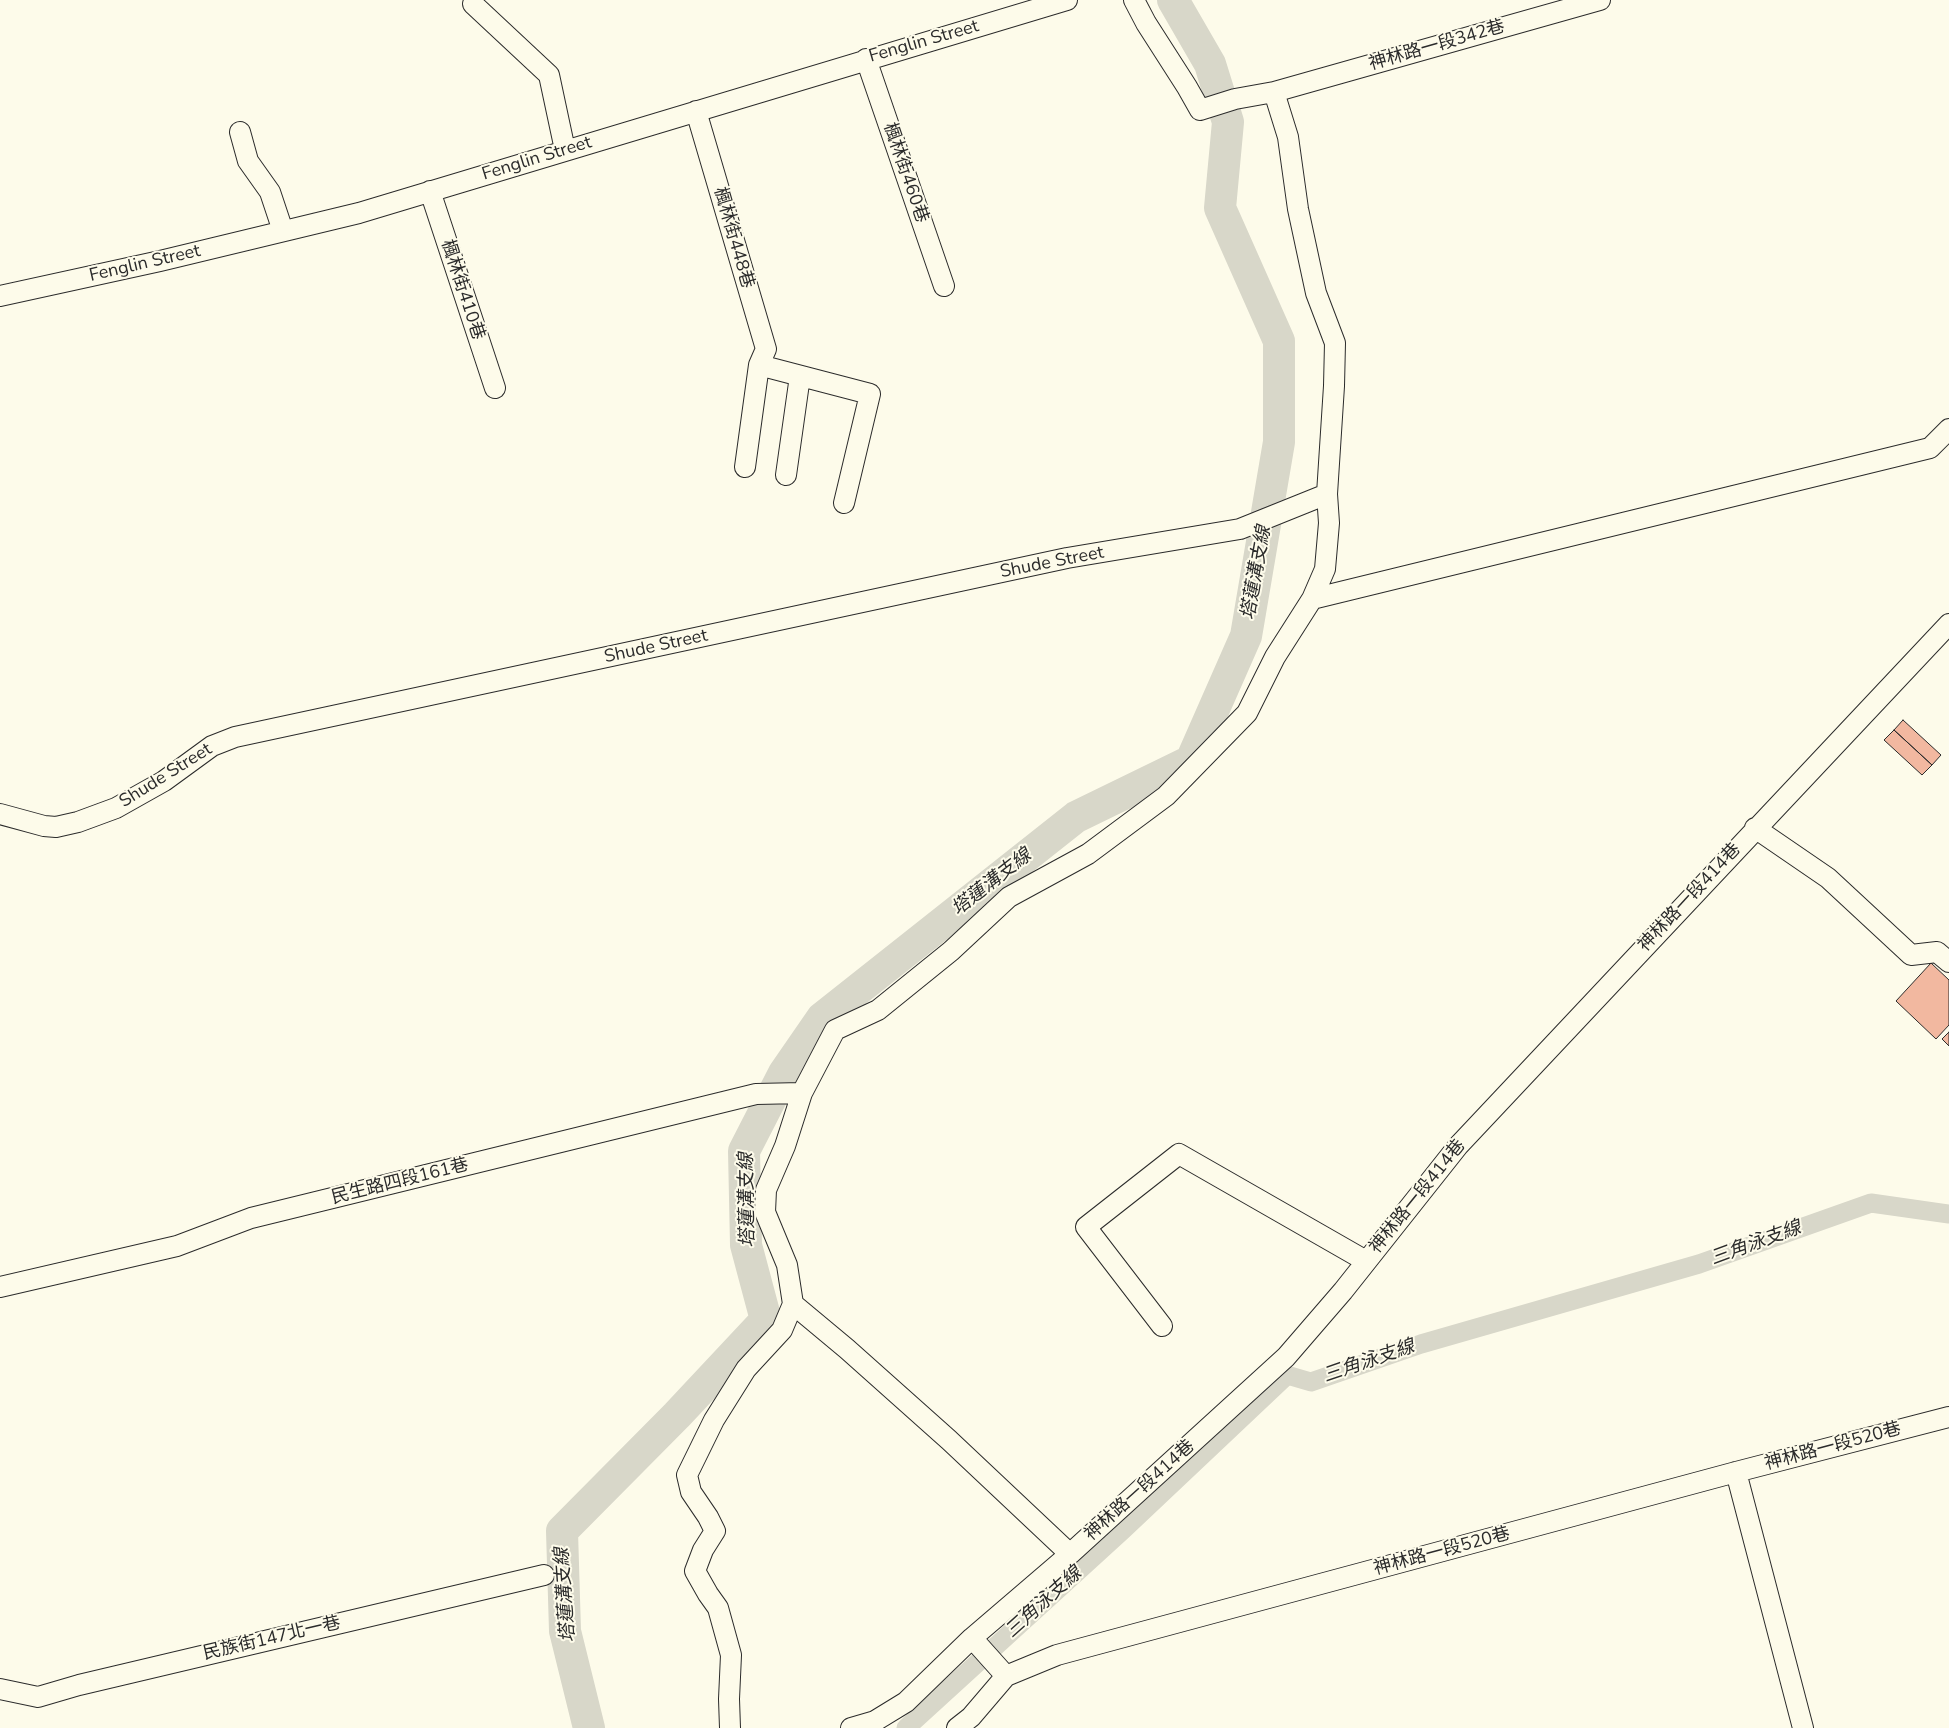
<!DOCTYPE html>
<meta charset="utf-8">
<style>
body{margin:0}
canvas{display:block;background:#fdfbea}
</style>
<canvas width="1949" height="1728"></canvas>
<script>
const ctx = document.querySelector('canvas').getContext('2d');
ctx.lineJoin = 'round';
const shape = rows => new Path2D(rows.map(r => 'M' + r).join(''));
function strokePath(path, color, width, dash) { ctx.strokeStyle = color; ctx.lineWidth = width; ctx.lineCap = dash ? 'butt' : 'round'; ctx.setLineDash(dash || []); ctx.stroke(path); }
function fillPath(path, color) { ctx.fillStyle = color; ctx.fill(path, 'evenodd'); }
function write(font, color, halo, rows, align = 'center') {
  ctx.font = font + ' "Nunito Sans","Noto Sans TC",sans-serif'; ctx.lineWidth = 4; ctx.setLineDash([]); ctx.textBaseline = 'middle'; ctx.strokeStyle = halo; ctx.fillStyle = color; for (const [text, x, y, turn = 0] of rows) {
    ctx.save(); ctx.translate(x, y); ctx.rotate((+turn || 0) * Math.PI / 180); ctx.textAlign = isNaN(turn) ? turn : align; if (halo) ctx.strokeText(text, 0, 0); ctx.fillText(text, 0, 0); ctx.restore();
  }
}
strokePath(shape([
 [906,1728,1123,1530,1287,1375,1311,1382,1421,1344,1699,1264,1871,1203,1949,1214]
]), '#d8d7c9', 19);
strokePath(shape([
 [589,1728,565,1631,562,1531,677,1415,766,1320,746,1245,744,1151,784,1073,822,1018,1076,817,1191,761,1246,636,1279,442,1279,341,1220,208,1228,122,1210,64,1173,0]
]), '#d8d7c9', 32);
const building = shape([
 [1903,720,1941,755,1932,765,1894,730,1903,720],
 [1894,730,1932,765,1922,775,1884,740,1894,730],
 [1931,963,1949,980,1949,1025,1936,1039,1896,1001,1931,963],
 [1949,1032,1949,1046,1942,1039,1949,1032]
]);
fillPath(building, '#f2b8a0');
strokePath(building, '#2b2b2b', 1);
const minor = shape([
 [1134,0,1146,23,1187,87,1200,110,1235,99,1274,92,1600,0],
 [473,4,549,75,565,150],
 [866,59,944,286],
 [696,111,766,349,759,365,745,467],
 [240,132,248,161,270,192,283,231],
 [430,191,495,388],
 [0,296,160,261,359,213,1067,0],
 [759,365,870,394,844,503],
 [786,475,800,376],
 [1312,599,1930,448,1949,429],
 [0,814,44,826,56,827,78,822,116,808,164,781,212,746,235,737,1067,558,1240,529,1327,494],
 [1755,828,1828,878,1911,955,1937,952,1949,962],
 [0,1287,177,1246,251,1218,756,1094,802,1093],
 [793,1304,847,1349,949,1440,1070,1554],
 [1162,1326,1086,1227,1179,1154,1366,1261],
 [1736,1472,1803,1728],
 [972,1638,1006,1676],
 [0,1689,38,1697,79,1685,544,1575],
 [730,1728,729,1699,731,1655,718,1608,708,1594,695,1571,703,1550,715,1531,708,1517,691,1492,687,1475,714,1420,746,1369,782,1330,793,1304,787,1265,765,1212,766,1190,785,1146,802,1093,835,1030,878,1010,951,951,1009,897,1088,854,1166,796,1247,713,1275,657,1312,599,1325,569,1329,523,1327,494,1334,386,1335,343,1316,293,1298,209,1288,137,1274,92],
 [851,1728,875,1721,906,1702,972,1638,1070,1554,1286,1357,1343,1291,1458,1146,1949,624],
 [957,1728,971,1717,1006,1676,1057,1655,1736,1472,1949,1417]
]);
strokePath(minor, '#2b2b2b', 22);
strokePath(minor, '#fdfbea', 20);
write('18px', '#2b2b2b', '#fdfbea', [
 ["Fenglin Street",924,42,-16],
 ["神林路一段342巷",1437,46,-16],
 ["Fenglin Street",537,159,-17],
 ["楓林街460巷",905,173,71],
 ["楓林街448巷",733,238,74],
 ["Fenglin Street",145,264,-13],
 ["楓林街410巷",462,290,72],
 ["Shude Street",1052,563,-11],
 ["Shude Street",656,647,-12],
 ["Shude Street",166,776,-32],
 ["神林路一段414巷",1690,898,-47],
 ["民生路四段161巷",400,1182,-14],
 ["神林路一段414巷",1418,1197,-51],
 ["神林路一段520巷",1833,1447,-15],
 ["神林路一段414巷",1140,1491,-42],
 ["神林路一段520巷",1442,1552,-15],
 ["民族街147北一巷",272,1639,-13]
]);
write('italic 19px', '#2b2b2b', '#fdfbea', [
 ["塔蓮溝支線",1257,573,-80],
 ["塔蓮溝支線",992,883,-38],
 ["塔蓮溝支線",748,1200,-91],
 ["三角泳支線",1756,1244,-20],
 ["三角泳支線",1369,1362,-19],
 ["塔蓮溝支線",566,1595,-94],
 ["三角泳支線",1044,1603,-42]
]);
</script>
